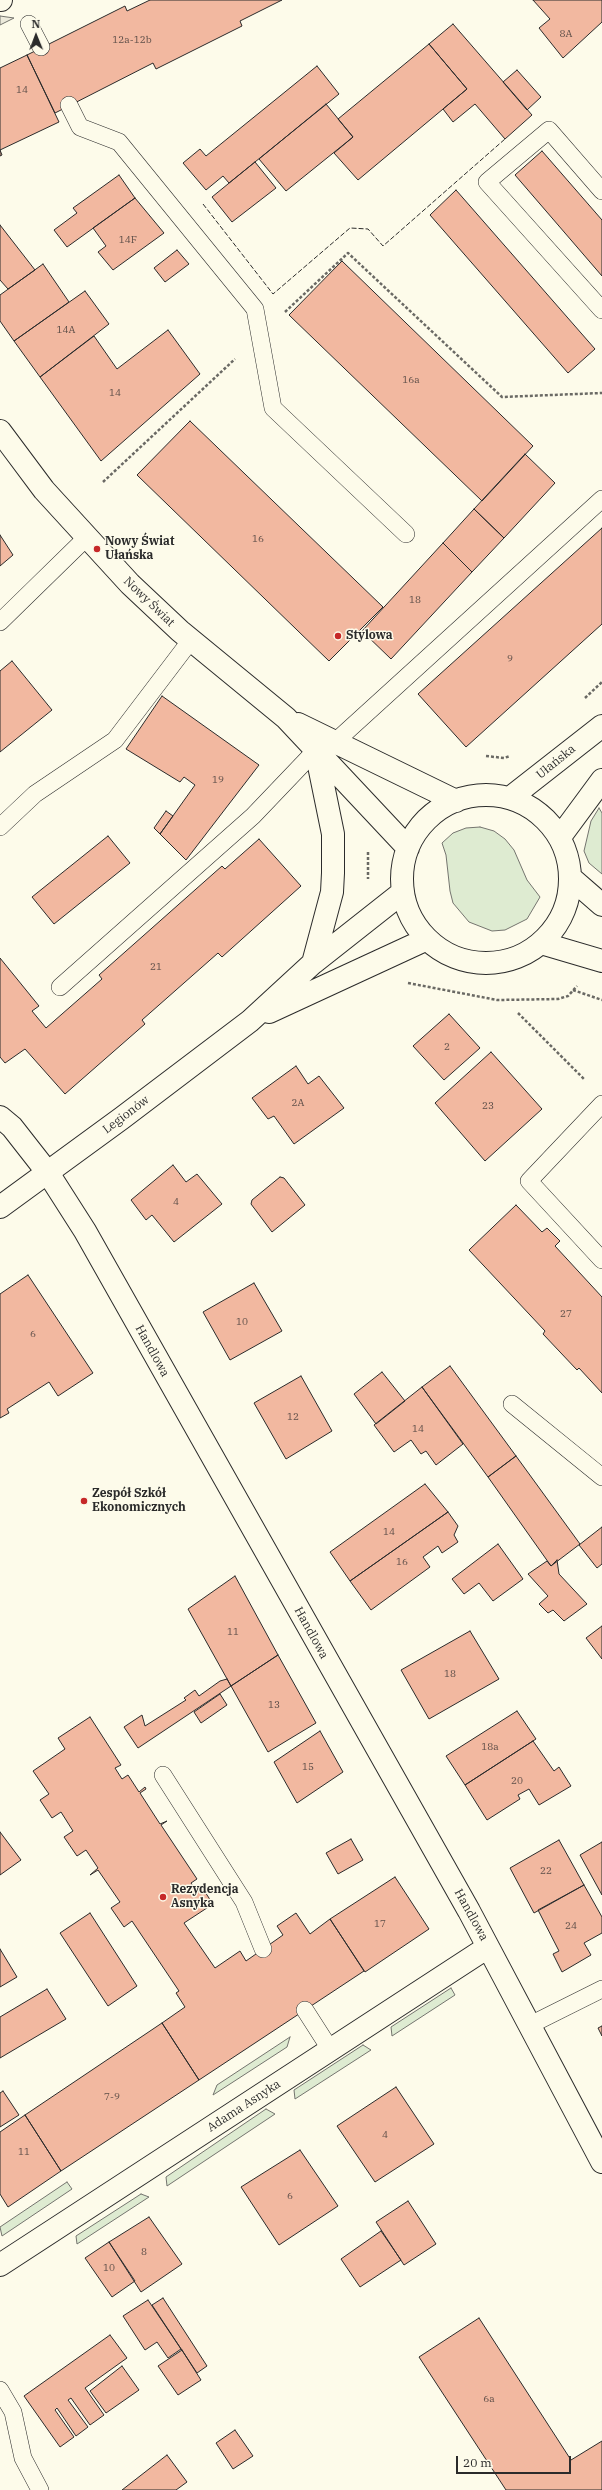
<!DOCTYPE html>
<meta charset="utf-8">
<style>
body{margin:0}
#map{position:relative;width:602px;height:2490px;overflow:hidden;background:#fdfbea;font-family:"IBM Plex Serif",serif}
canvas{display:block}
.north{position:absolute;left:16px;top:16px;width:40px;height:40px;-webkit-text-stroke:3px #fdfbea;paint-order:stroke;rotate:359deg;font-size:11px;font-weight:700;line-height:16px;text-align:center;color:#2b2b2b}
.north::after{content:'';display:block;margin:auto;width:14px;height:18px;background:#2b2b2b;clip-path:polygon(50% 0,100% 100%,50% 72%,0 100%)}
.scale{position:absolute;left:456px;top:2456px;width:115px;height:18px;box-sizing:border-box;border:2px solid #2b2b2b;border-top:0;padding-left:5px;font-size:12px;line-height:14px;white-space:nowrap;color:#2b2b2b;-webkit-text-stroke:3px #fdfbea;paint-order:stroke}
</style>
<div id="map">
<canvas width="602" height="2490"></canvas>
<div class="north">N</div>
<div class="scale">20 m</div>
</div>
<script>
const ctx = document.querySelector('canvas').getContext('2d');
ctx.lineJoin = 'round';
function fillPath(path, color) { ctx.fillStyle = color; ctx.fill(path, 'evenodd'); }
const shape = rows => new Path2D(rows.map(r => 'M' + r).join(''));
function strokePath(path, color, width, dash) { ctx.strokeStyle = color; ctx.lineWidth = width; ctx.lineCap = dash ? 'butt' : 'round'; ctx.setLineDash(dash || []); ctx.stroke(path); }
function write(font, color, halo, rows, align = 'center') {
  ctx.font = font + ' "IBM Plex Serif",serif'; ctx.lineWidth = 3; ctx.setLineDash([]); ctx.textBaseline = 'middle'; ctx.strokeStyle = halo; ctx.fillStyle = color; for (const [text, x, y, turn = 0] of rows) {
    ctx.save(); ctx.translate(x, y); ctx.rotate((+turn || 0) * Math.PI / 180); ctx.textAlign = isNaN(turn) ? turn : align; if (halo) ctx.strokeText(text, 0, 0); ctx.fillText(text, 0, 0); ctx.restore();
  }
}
const green = shape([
 [599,808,602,813,602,874,589,863,584,851,591,821,599,808],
 [480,827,494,831,505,839,514,850,527,880,540,897,527,919,505,930,492,931,469,922,453,903,450,891,446,855,442,843,453,833,466,828,480,827],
 [451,1988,455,1995,392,2036,391,2027,451,1988],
 [290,2037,287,2047,213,2095,217,2085,290,2037],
 [363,2045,371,2050,295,2099,294,2090,363,2045],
 [266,2109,275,2114,167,2186,166,2177,266,2109],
 [67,2182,72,2189,2,2236,0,2227,67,2182],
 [141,2194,149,2197,77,2244,76,2236,141,2194]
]);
fillPath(green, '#deebd1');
strokePath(green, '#74746e', 1);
const parking = shape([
 [0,16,14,18,0,25,0,16]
]);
fillPath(parking, '#eceadb');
strokePath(parking, '#74746e', 1);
const building = shape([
 [150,0,282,0,240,21,242,26,156,69,153,63,55,113,27,55,125,6,127,11,150,0],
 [533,0,602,0,602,22,563,58,539,28,550,19,533,0],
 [453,24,532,115,505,139,475,104,453,122,443,109,467,89,429,44,453,24],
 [429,44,467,89,358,180,334,153,353,137,338,119,429,44],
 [27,55,59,122,0,150,2,155,0,156,0,68,27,55],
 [317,66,339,94,229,183,223,176,206,190,183,163,200,149,206,156,317,66],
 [517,70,541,97,527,110,503,82,517,70],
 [326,104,353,137,286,191,259,159,326,104],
 [542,151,602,220,602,276,515,175,542,151],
 [255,162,276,188,232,222,212,197,255,162],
 [119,175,135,198,67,247,54,230,77,213,73,208,119,175],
 [456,190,595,349,568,373,430,215,456,190],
 [135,198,164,233,113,270,98,252,106,246,93,228,135,198],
 [0,225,35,270,8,289,0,280,0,225],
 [177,250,189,264,165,282,154,268,177,250],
 [342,261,533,446,482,501,289,315,342,261],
 [43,264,69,302,14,341,0,321,0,295,43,264],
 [85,291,109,324,40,377,14,341,85,291],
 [168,330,200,374,101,461,40,377,94,336,117,369,168,330],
 [190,421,383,607,329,661,137,475,190,421],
 [525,454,555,483,504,538,474,509,525,454],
 [474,509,504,538,472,572,443,543,474,509],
 [602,528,602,624,466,747,418,694,602,528],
 [0,535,13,555,0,566,0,535],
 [443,543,472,572,391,659,362,631,443,543],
 [12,661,52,710,0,752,0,671,12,661],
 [162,696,259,765,186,860,160,834,195,785,184,777,180,782,126,749,162,696],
 [166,811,173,816,160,834,154,828,166,811],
 [108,836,130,863,54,924,32,897,108,836],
 [259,839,301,886,222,957,218,953,142,1020,145,1024,65,1094,25,1049,5,1063,0,1057,0,958,39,1006,32,1011,46,1028,102,979,99,975,222,866,225,869,259,839],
 [449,1014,480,1048,444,1080,413,1046,449,1014],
 [491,1052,542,1109,485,1161,435,1103,491,1052],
 [296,1066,308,1084,319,1076,344,1108,294,1144,274,1116,268,1119,252,1098,296,1066],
 [173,1165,186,1182,197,1174,222,1204,174,1242,152,1215,146,1220,131,1200,173,1165],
 [280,1177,284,1178,305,1205,272,1232,251,1204,252,1200,280,1177],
 [516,1205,542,1232,547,1228,560,1241,555,1246,602,1297,602,1393,579,1368,577,1370,543,1334,545,1331,469,1250,516,1205],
 [28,1275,93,1373,58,1396,49,1382,7,1409,9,1413,0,1418,0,1294,28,1275],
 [254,1283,282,1331,230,1360,203,1312,254,1283],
 [450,1366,516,1456,488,1477,422,1387,450,1366],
 [382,1372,405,1401,376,1424,354,1394,382,1372],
 [301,1376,332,1431,286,1459,254,1403,301,1376],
 [422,1387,463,1444,436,1465,426,1451,421,1454,411,1440,394,1452,374,1425,422,1387],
 [516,1456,580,1544,551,1566,488,1477,516,1456],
 [425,1484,448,1512,350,1581,330,1552,425,1484],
 [448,1512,458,1526,454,1535,458,1542,442,1553,438,1546,423,1557,430,1567,371,1610,350,1581,448,1512],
 [602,1527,602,1564,597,1568,579,1545,602,1527],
 [498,1544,523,1579,493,1601,479,1583,464,1594,452,1579,498,1544],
 [557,1560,559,1574,587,1604,564,1621,553,1610,548,1613,539,1604,548,1596,528,1574,547,1561,551,1566,557,1560],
 [235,1576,278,1655,231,1686,188,1609,235,1576],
 [602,1626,602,1659,586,1638,602,1626],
 [470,1631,499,1679,429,1719,401,1670,470,1631],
 [278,1655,316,1723,268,1752,231,1686,278,1655],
 [227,1679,231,1686,138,1748,124,1727,142,1715,145,1726,186,1700,184,1698,195,1690,199,1696,220,1681,227,1679],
 [220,1694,227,1705,201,1723,194,1712,220,1694],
 [517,1711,536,1739,465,1785,446,1756,517,1711],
 [90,1717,121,1765,115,1768,122,1779,128,1775,139,1792,145,1787,146,1789,140,1793,160,1824,167,1821,161,1825,197,1879,191,1883,197,1892,203,1889,213,1904,184,1923,215,1968,240,1951,246,1961,283,1935,277,1926,296,1913,310,1934,330,1919,364,1971,199,2080,162,2023,185,2007,176,1993,179,1991,132,1921,124,1927,111,1908,120,1902,98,1870,90,1875,98,1868,86,1850,77,1856,64,1837,73,1831,61,1812,52,1818,40,1800,49,1794,33,1771,65,1749,58,1738,90,1717],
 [320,1731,343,1772,297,1803,274,1762,320,1731],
 [533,1741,554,1771,559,1767,571,1786,539,1805,529,1789,518,1795,520,1799,487,1820,465,1785,533,1741],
 [0,1832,21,1860,0,1875,0,1832],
 [351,1839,363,1860,338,1874,326,1853,351,1839],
 [559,1840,584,1885,534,1913,510,1868,559,1840],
 [602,1842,602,1895,580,1855,602,1842],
 [395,1877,429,1929,365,1972,330,1919,395,1877],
 [584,1885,602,1917,602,1933,584,1943,591,1955,562,1972,553,1954,559,1951,538,1910,584,1885],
 [90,1913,137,1986,108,2006,60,1933,90,1913],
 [0,1949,17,1977,0,1987,0,1949],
 [47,1989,66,2019,0,2058,0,2017,47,1989],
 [162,2023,199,2080,61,2171,25,2115,162,2023],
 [602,2026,602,2036,598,2028,602,2026],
 [396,2087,434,2144,375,2182,337,2126,396,2087],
 [3,2091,19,2115,0,2127,0,2093,3,2091],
 [25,2115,61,2171,8,2207,0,2194,0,2132,25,2115],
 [300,2150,338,2206,279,2245,241,2187,300,2150],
 [408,2201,436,2244,404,2265,376,2222,408,2201],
 [149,2217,182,2264,141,2292,109,2242,149,2217],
 [381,2231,401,2260,360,2287,341,2259,381,2231],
 [109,2242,135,2281,112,2297,85,2258,109,2242],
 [163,2298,207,2366,197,2373,152,2305,163,2298],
 [148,2300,181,2349,168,2358,157,2342,145,2350,123,2316,148,2300],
 [479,2318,571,2460,602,2441,602,2490,506,2490,419,2357,479,2318],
 [110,2335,127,2358,85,2388,104,2415,90,2425,71,2398,68,2400,88,2427,76,2436,57,2408,55,2410,74,2437,60,2447,24,2396,110,2335],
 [182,2350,201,2380,178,2395,158,2366,182,2350],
 [122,2366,139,2390,106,2413,90,2391,122,2366],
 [235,2430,253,2456,233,2469,216,2443,235,2430],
 [167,2455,187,2482,176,2490,122,2490,167,2455]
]);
fillPath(building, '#f2b8a0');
strokePath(building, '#2b2b2b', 1);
const lane = shape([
 [29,24,41,47],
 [69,105,80,127,119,142,255,309,273,408,406,534],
 [602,191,549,130,487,182,602,310],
 [0,622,86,538],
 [0,827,35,794,115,740,191,640],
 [60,987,253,816,316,750,335,742,602,499],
 [602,1104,529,1181,602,1260],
 [512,1404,602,1477],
 [163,1775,244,1902,263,1949],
 [305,2010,330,2049],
 [530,2025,602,1989],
 [0,2390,13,2412,23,2458,40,2490]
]);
const street = shape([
 [0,0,1,0],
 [0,1117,12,1127,48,1173,85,1231,469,1911,602,2162],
 [0,2265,488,1947]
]);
const secondary = shape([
 [0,431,44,490,130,584,180,631,286,718,408,848],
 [298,724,456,801],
 '402 879a84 84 0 1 1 168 0a84 84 0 1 1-168 0Z',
 [510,798,602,726],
 [560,837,602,780],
 [571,878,602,905],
 [541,943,602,961],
 [313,963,332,892,333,873,333,834,316,751],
 [269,1012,427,939],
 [0,1207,122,1118,250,1021,313,963,403,892]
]);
strokePath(lane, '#2b2b2b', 18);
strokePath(street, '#2b2b2b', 24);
strokePath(secondary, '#2b2b2b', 24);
strokePath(shape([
 [285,312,348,253,502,397,602,393],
 [103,482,235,359],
 [585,698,602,682],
 [486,756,504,758,510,756],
 [368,852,368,879],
 [408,983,497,1000,558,999,568,996,577,986],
 [573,990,602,1000],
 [518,1013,585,1080]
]), '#6a6964', 2.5, [3, 2]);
strokePath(lane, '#fdfbea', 17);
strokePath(street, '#fdfbea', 22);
strokePath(secondary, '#fdfbea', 22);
strokePath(shape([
 [203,204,273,294,350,228,368,229,383,246,505,139]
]), '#2b2b2b', 1, [5, 2]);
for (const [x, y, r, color] of [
 [97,549,4,"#c62828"],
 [338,636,4,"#c62828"],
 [84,1501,4,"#c62828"],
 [163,1897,4,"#c62828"]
]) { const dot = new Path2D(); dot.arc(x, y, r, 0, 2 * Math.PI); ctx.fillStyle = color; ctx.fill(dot); strokePath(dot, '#fdfbea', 1.5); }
write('10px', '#5d4e48', null, [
 ["8A",566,34],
 ["12a-12b",132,40],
 ["14",22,90],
 ["14F",128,240],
 ["14A",66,330],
 ["16a",411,380],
 ["14",115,393],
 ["16",258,539],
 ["18",415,600],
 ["9",510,659],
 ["19",218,780],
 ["21",156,967],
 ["2",447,1047],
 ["2A",298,1103],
 ["23",488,1106],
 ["4",176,1202],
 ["27",566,1314],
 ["10",242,1322],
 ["6",33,1334],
 ["12",293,1417],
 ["14",418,1429],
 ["14",389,1532],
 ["16",402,1562],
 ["11",233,1632],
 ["18",450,1674],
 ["13",274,1705],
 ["18a",490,1747],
 ["15",308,1767],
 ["20",517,1781],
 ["22",546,1871],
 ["17",380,1924],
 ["24",571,1926],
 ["7-9",112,2097],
 ["4",385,2135],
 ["11",24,2152],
 ["6",290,2196],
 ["8",144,2252],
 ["10",109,2268],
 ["6a",489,2399]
]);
write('bold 12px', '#2b2b2b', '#fdfbea', [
 ["Nowy Świat",105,542],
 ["Ułańska",105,556],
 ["Stylowa",346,636],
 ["Zespół Szkół",92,1494],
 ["Ekonomicznych",92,1508],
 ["Rezydencja",171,1890],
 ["Asnyka",171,1904]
], 'left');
write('12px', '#2b2b2b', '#fdfbea', [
 ["Nowy Świat",149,602,44],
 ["Ułańska",556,762,-39],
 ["Legionów",126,1115,-37],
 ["Handlowa",152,1351,61],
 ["Handlowa",311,1633,61],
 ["Handlowa",471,1915,61],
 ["Adama Asnyka",244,2106,-33]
]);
</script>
